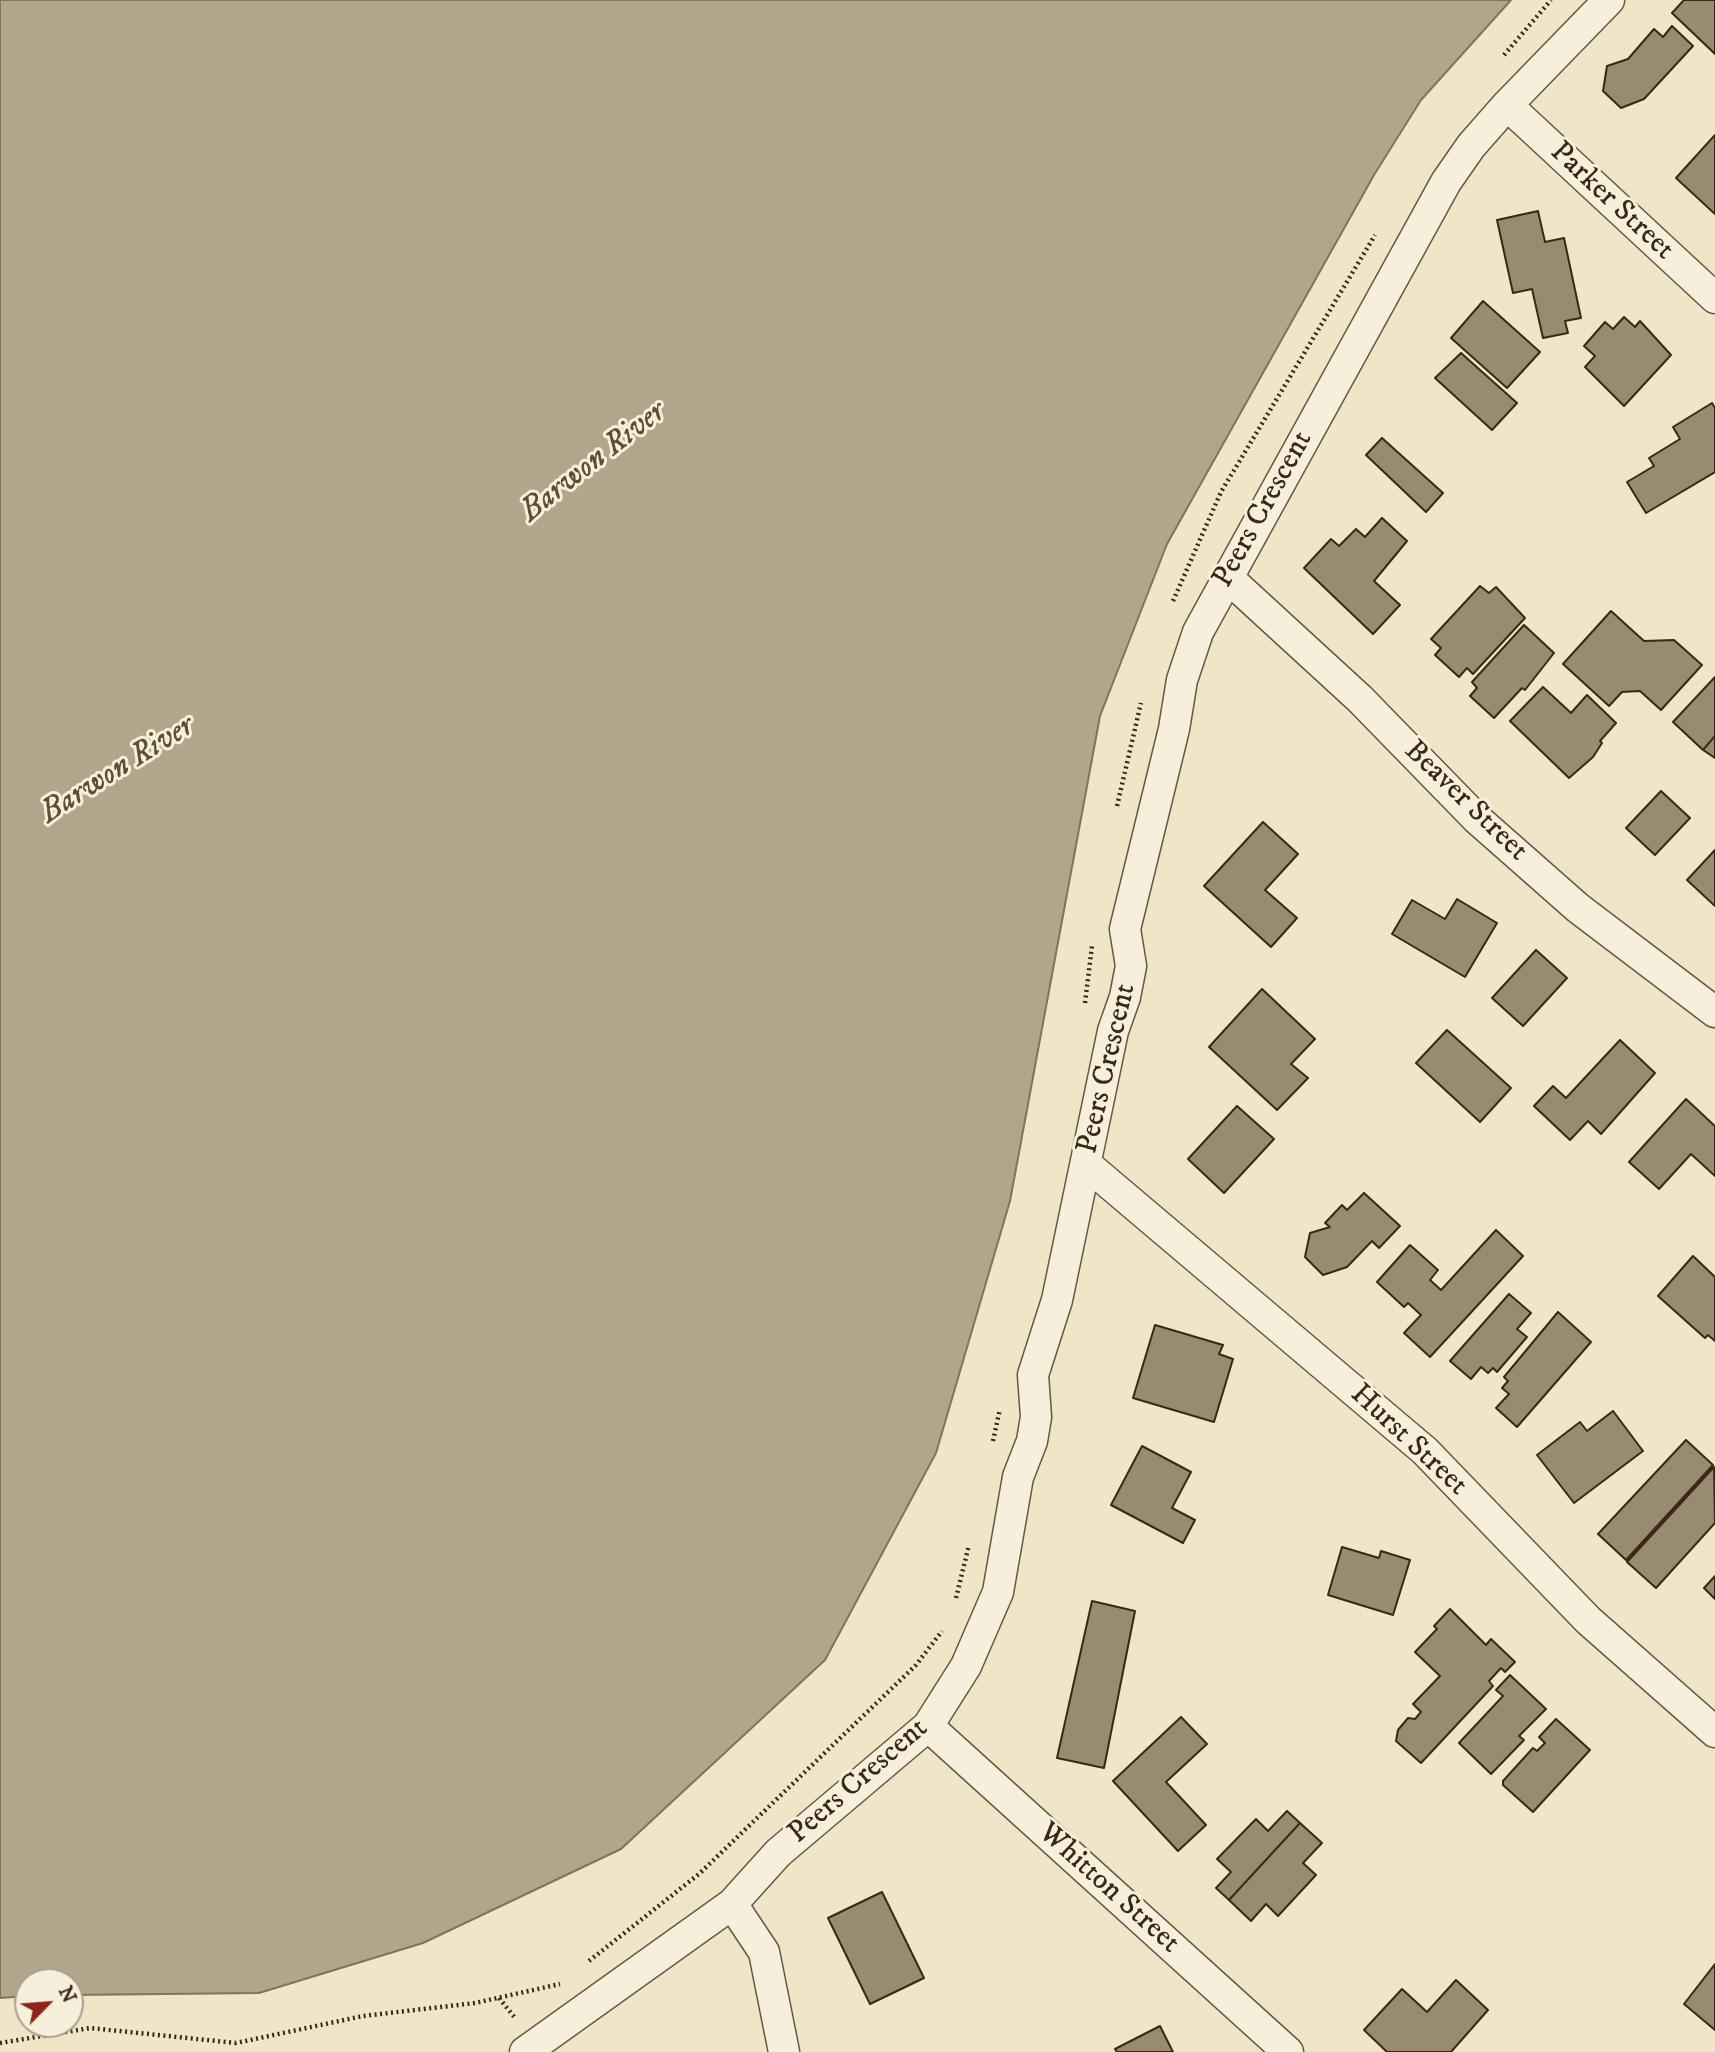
<!DOCTYPE html>
<style>
body{margin:0}
#map{position:relative;width:1715px;height:2052px;overflow:hidden;background:#efe6c7;font-family:"IM FELL DW Pica",serif}
canvas{display:block}
.north{position:absolute;left:14px;top:1968px;width:70px;height:70px;box-sizing:border-box;background:#f5efdb;border:2px solid #ab9f8c;border-radius:50%;rotate:65deg;font-size:19px;font-weight:700;line-height:28px;text-align:center;color:#3b2716}
.north::after{content:'';display:block;margin:auto;width:24px;height:32px;background:#8f2418;clip-path:polygon(50% 0,100% 100%,50% 72%,0 100%)}
</style>
<div id="map">
<canvas width="1715" height="2052"></canvas>
<div class="north">N</div>
</div>
<script>
const ctx = document.querySelector('canvas').getContext('2d');
ctx.lineJoin = 'round';
function fillPath(path, color) { ctx.fillStyle = color; ctx.fill(path, 'evenodd'); }
const shape = rows => new Path2D(rows.map(r => 'M' + r).join(''));
function strokePath(path, color, width, dash) { ctx.strokeStyle = color; ctx.lineWidth = width; ctx.lineCap = dash ? 'butt' : 'round'; ctx.setLineDash(dash || []); ctx.stroke(path); }
function write(font, color, halo, rows, align = 'center') {
  ctx.font = font + ' "IM FELL DW Pica",serif'; ctx.lineWidth = 6; ctx.setLineDash([]); ctx.textBaseline = 'middle'; ctx.strokeStyle = halo; ctx.fillStyle = color; for (const [text, x, y, turn = 0] of rows) {
    ctx.save(); ctx.translate(x, y); ctx.rotate((+turn || 0) * Math.PI / 180); ctx.textAlign = isNaN(turn) ? turn : align; if (halo) ctx.strokeText(text, 0, 0); ctx.fillText(text, 0, 0); ctx.restore();
  }
}
const water = shape([
 [0,0,1511,0,1421,100,1374,175,1167,544,1100,716,1010,1201,936,1453,825,1660,621,1849,423,1943,259,1993,70,1995,70,1982,28,1982,28,1996,0,1998,0,0]
]);
fillPath(water, '#b2a58b');
strokePath(water, '#82735c', 2);
const building = shape([
 [1684,0,1715,0,1715,54,1672,13,1684,0],
 [1672,26,1693,46,1644,99,1621,108,1603,91,1607,66,1628,59,1654,29,1663,37,1672,26],
 [1715,135,1715,214,1676,178,1715,135],
 [1538,211,1545,242,1564,238,1581,318,1565,321,1568,333,1543,338,1532,289,1513,293,1497,220,1538,211],
 [1483,301,1540,352,1507,388,1451,338,1483,301],
 [1624,317,1635,327,1640,321,1671,355,1624,406,1585,367,1595,356,1584,346,1605,322,1613,329,1624,317],
 [1461,353,1517,403,1492,430,1435,378,1461,353],
 [1712,403,1715,408,1715,472,1646,513,1627,482,1654,466,1649,458,1680,439,1673,427,1712,403],
 [1382,438,1443,493,1426,512,1366,455,1382,438],
 [1382,518,1407,541,1374,581,1400,605,1373,634,1304,568,1331,539,1339,546,1356,529,1365,537,1382,518],
 [1480,586,1489,593,1496,587,1525,618,1473,674,1467,668,1459,677,1435,655,1441,648,1431,639,1480,586],
 [1611,611,1644,641,1674,640,1702,665,1661,710,1640,691,1622,692,1609,706,1563,664,1611,611],
 [1524,625,1554,653,1525,690,1522,688,1494,718,1470,696,1477,688,1472,682,1524,625],
 [1715,677,1715,736,1703,750,1673,722,1715,677],
 [1543,687,1571,713,1587,695,1616,723,1600,741,1602,743,1593,757,1569,778,1510,721,1543,687],
 [1715,736,1715,758,1703,750,1715,736],
 [1661,791,1690,818,1655,855,1626,828,1661,791],
 [1263,822,1298,854,1265,890,1297,918,1271,947,1204,886,1263,822],
 [1715,850,1715,906,1687,880,1715,850],
 [1457,899,1497,923,1465,977,1392,934,1412,900,1445,919,1457,899],
 [1536,950,1567,978,1523,1026,1492,998,1536,950],
 [1262,989,1315,1039,1291,1064,1308,1078,1277,1110,1209,1047,1262,989],
 [1447,1030,1511,1088,1480,1122,1416,1063,1447,1030],
 [1620,1040,1655,1073,1601,1134,1588,1121,1570,1140,1534,1106,1553,1086,1566,1098,1620,1040],
 [1686,1099,1715,1126,1715,1176,1691,1154,1659,1189,1629,1162,1686,1099],
 [1237,1106,1274,1139,1224,1193,1188,1159,1237,1106],
 [1364,1193,1400,1226,1379,1248,1372,1241,1347,1267,1323,1275,1305,1257,1310,1233,1330,1227,1325,1223,1342,1205,1347,1210,1364,1193],
 [1496,1230,1523,1256,1430,1357,1404,1333,1421,1315,1408,1303,1404,1307,1377,1282,1410,1245,1438,1270,1430,1280,1441,1290,1496,1230],
 [1693,1256,1715,1277,1715,1341,1708,1335,1705,1338,1658,1296,1693,1256],
 [1509,1294,1531,1313,1517,1329,1527,1337,1497,1372,1493,1368,1488,1373,1481,1367,1471,1379,1450,1361,1509,1294],
 [1558,1312,1591,1342,1517,1427,1496,1408,1509,1394,1502,1388,1508,1381,1504,1377,1558,1312],
 [1155,1325,1223,1345,1219,1354,1233,1359,1214,1422,1133,1398,1155,1325],
 [1613,1411,1643,1451,1574,1503,1537,1455,1580,1422,1587,1431,1613,1411],
 [1686,1440,1713,1465,1626,1560,1598,1534,1686,1440],
 [1142,1446,1191,1472,1172,1508,1195,1520,1183,1543,1111,1505,1142,1446],
 [1714,1467,1715,1523,1656,1588,1627,1562,1714,1467],
 [1342,1547,1379,1558,1381,1551,1410,1560,1393,1615,1328,1595,1342,1547],
 [1715,1576,1715,1599,1704,1588,1715,1576],
 [1092,1601,1135,1611,1104,1768,1057,1758,1092,1601],
 [1450,1609,1486,1645,1491,1639,1515,1662,1505,1672,1501,1668,1489,1681,1493,1686,1421,1763,1396,1741,1398,1730,1408,1718,1415,1719,1421,1712,1413,1704,1440,1676,1415,1652,1437,1629,1434,1626,1450,1609],
 [1510,1675,1546,1709,1519,1736,1524,1740,1491,1774,1459,1743,1503,1696,1496,1690,1510,1675],
 [1181,1717,1207,1744,1166,1782,1206,1825,1178,1851,1113,1781,1181,1717],
 [1556,1719,1590,1750,1533,1812,1503,1785,1503,1781,1533,1748,1537,1751,1545,1743,1539,1737,1556,1719],
 [1287,1811,1300,1823,1229,1900,1216,1888,1231,1872,1217,1859,1256,1819,1268,1831,1287,1811],
 [1300,1823,1322,1843,1303,1863,1316,1875,1278,1916,1266,1904,1251,1921,1229,1900,1300,1823],
 [882,1892,924,1978,870,2004,828,1918,882,1892],
 [1715,1964,1715,2030,1684,2004,1715,1964],
 [1456,1980,1488,2010,1451,2052,1387,2052,1364,2030,1402,1989,1427,2012,1456,1980],
 [1160,2026,1173,2052,1117,2052,1115,2049,1160,2026]
]);
fillPath(building, '#998a72');
strokePath(building, '#3b2716', 2);
const minor = shape([
 [1507,105,1715,298],
 [1227,577,1360,699,1477,819,1578,908,1715,1012],
 [1086,1164,1425,1451,1588,1620,1715,1732],
 [928,1726,1288,2052],
 [732,1904,764,1952,784,2052],
 [525,2052,732,1904,778,1853,928,1726,966,1666,998,1592,1018,1477,1032,1441,1036,1417,1033,1375,1057,1300,1113,1031,1125,997,1131,966,1125,929,1174,729,1182,680,1198,632,1446,182,1471,146,1507,105,1609,0]
]);
strokePath(minor, '#685742', 33);
strokePath(shape([
 [1504,55,1551,0],
 [1173,601,1221,492,1375,235],
 [1117,806,1141,703],
 [1085,1003,1092,946],
 [993,1441,1000,1409],
 [956,1598,969,1545],
 [589,1961,699,1874,916,1665,942,1631],
 [499,1998,516,2019],
 [0,2043,90,2028,236,2043,363,2016,475,2003,560,1984]
]), '#3b2716', 4.5, [2, 3.5]);
strokePath(minor, '#f5efdb', 30);
write('30px', '#3b2716', '#f5efdb', [
 ["Parker Street",1611,202,43],
 ["Peers Crescent",1264,510,-61],
 ["Beaver Street",1465,802,44],
 ["Peers Crescent",1108,1069,-77],
 ["Hurst Street",1408,1441,43],
 ["Peers Crescent",859,1782,-41],
 ["Whitton Street",1108,1889,42]
]);
write('italic 32px', '#5f4d39', '#f5efdb', [
 ["Barwon River",594,463,-38],
 ["Barwon River",118,771,-32]
]);
</script>
